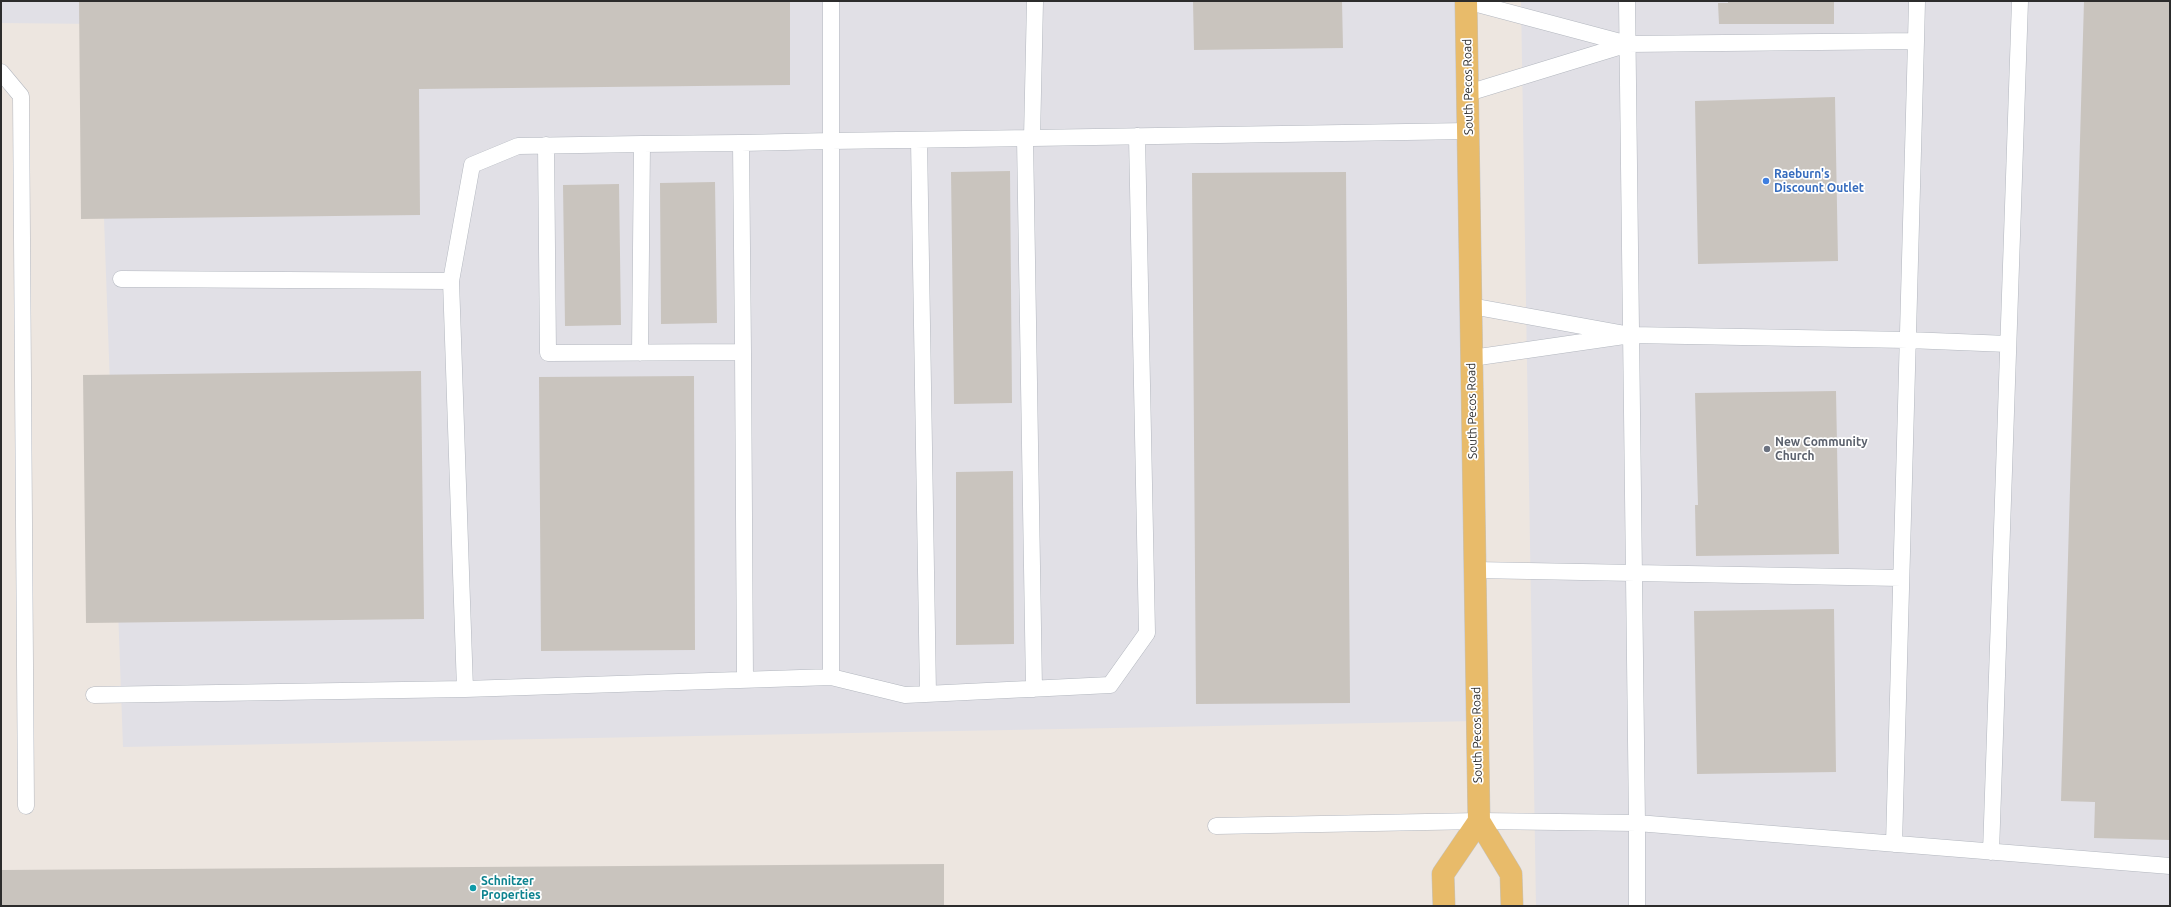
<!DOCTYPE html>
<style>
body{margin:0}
#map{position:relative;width:2171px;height:907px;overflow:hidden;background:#ede6e0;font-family:Ubuntu,sans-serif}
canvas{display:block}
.frame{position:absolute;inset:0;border:2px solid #2c2c2c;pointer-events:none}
</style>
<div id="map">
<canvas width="2171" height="907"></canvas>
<div class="frame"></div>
</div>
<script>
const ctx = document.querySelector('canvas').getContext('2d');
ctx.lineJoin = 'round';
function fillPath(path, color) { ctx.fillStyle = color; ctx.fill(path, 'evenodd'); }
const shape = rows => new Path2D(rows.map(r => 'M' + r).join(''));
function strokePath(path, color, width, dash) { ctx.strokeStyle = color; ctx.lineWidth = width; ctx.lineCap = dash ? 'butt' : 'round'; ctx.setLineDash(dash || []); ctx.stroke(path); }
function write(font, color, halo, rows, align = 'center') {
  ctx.font = font + ' Ubuntu,sans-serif'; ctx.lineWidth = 3.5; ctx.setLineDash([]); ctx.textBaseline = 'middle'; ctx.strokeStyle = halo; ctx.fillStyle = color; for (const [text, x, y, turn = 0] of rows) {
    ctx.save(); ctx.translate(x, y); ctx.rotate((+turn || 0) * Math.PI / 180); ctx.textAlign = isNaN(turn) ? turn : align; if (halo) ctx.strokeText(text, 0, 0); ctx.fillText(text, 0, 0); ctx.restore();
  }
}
fillPath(shape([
 [1,1,1466,1,1477,721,123,747,97,24,1,23],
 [1521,1,2170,1,2170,906,1536,906]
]), '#e1e0e6');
fillPath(shape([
 [79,1,790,1,790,85,419,89,420,215,81,219],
 [1193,1,1342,1,1343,48,1194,50],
 [1728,1,1834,1,1834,24,1719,24,1718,3,1728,3],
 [2084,1,2170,1,2170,840,2094,838,2095,802,2061,801],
 [1835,97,1838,261,1698,264,1695,101],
 [1010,171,1012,403,954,404,951,172],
 [1346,172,1350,703,1196,704,1192,173],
 [715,182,717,323,661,324,660,183],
 [619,184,621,325,565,326,563,185],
 [421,371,424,619,86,623,83,375],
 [694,376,695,650,541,651,539,377],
 [1836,391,1839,554,1696,556,1695,505,1698,505,1695,393],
 [1013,471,1014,644,956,645,956,472],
 [1834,609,1836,772,1697,774,1694,611],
 [944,864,944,906,1,906,1,870]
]), '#c9c4be');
const lane = shape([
 [831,1,831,677,465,689,451,281,472,165,518,146,642,144,741,143,831,141,1032,138,1468,131],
 [1466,1,1628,44,1468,93],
 [1627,1,1637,823,2170,866],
 [1628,44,1916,41,1917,1],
 [1,72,21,96,26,806],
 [1025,138,1034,689],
 [1032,138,1035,1],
 [919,140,928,694],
 [546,145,548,353,743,352,741,143],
 [121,279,451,281],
 [1471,306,1631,335,1472,358],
 [1631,335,1908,340,2008,344],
 [743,352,745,680],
 [640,353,642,144],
 [1475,570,1901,578],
 [831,677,905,695,1110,685,1147,633,1137,136],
 [94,695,465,689],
 [1216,826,1479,821,1637,823,1637,906],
 [1894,844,1916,41],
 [1991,852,2020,1]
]);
const primary = shape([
 [1466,1,1479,821,1511,874,1512,906],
 [1444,906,1443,874,1479,821]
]);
strokePath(lane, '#b3b7bf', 17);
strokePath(primary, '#c4c4c4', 23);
strokePath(lane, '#fff', 16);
strokePath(primary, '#e8bb6a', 22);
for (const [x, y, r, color] of [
 [1766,181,4,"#3f7fe0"],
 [1767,449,4,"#6b7280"],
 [473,888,4,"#0f9aa8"]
]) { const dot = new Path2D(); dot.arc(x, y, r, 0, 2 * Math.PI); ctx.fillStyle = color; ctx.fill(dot); strokePath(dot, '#fff', 1.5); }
write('12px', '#2c2c2c', '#fff', [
 ["South Pecos Road",1468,87,-91],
 ["South Pecos Road",1472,411,-91],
 ["South Pecos Road",1477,735,-91]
]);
write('bold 12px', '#366cbe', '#fff', [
 ["Raeburn's",1774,174],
 ["Discount Outlet",1774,188]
], 'left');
write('bold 12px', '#5b616d', '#fff', [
 ["New Community",1775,442],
 ["Church",1775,456]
], 'left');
write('bold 12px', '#0d838f', '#fff', [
 ["Schnitzer",481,881],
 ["Properties",481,895]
], 'left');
</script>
